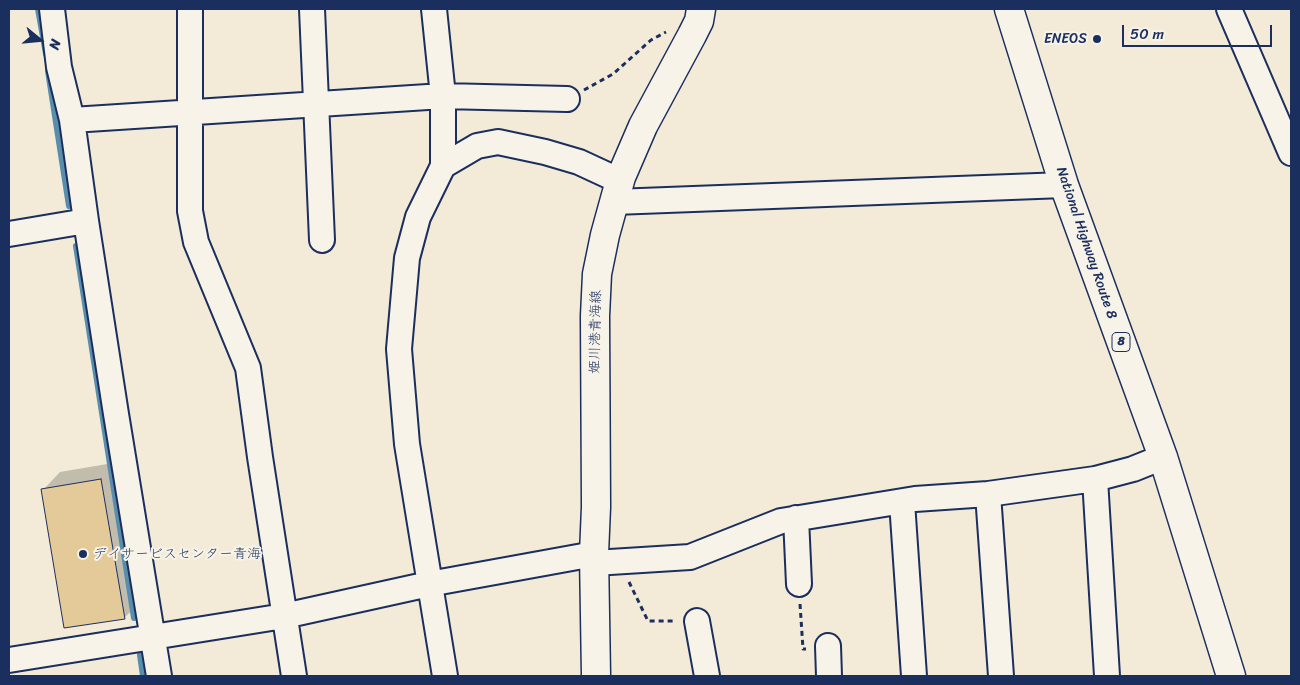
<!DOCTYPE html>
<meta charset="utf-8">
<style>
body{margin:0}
#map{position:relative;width:1300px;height:685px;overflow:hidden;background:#f3ebd8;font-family:Sriracha,sans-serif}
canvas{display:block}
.frame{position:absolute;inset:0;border:10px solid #1b2f5e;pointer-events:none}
.north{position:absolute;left:15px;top:15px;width:50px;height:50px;-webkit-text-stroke:4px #f7f3e8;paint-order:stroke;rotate:107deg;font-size:14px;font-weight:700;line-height:20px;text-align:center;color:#1b2f5e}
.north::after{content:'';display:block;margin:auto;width:18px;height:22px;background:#1b2f5e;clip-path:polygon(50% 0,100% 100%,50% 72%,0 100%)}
.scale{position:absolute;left:1122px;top:25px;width:150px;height:22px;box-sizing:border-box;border:2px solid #1b2f5e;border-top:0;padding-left:6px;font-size:15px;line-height:18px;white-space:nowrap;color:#1b2f5e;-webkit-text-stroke:4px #f7f3e8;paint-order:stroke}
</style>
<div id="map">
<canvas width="1300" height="685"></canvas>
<div class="frame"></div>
<div class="north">N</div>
<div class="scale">50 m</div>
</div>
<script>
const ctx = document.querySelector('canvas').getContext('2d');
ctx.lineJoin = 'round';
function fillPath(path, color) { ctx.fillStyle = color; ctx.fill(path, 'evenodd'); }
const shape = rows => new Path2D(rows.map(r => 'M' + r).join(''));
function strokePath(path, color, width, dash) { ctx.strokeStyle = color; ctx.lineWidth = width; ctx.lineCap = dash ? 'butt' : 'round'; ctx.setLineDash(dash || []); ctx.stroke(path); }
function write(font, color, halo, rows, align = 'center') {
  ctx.font = font + ' Sriracha,"Klee One",sans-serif'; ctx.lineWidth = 4; ctx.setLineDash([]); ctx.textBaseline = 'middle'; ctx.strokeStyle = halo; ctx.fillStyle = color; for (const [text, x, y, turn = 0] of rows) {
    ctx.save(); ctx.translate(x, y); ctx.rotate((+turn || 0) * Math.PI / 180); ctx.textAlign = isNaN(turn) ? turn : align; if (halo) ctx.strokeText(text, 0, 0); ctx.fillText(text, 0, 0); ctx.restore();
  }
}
fillPath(shape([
 [119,462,142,601,124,618,43,490,60,472]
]), '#0003');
strokePath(shape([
 [38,9,46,54],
 [48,71,69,206],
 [76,246,134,618],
 [140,655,143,676]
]), '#588eac', 6);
const building = shape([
 [101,479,125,619,64,628,41,489,101,479]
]);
fillPath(building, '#e4ca99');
strokePath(building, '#1b2f5e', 1);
const minor = shape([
 [52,9,59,67,72,120,86,221,116,414,159,676],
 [190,9,190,211,196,242,248,368,260,457,294,676],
 [312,9,322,240],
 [434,9,443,96,443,166,418,217,407,258,399,349,407,444,445,676],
 [1229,9,1291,153],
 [72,120,443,96,567,99],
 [443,166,477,146,498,142,545,152,579,162,620,181],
 [614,202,1064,185],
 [9,234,86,221],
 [1095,479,1107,676],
 [988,494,1001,676],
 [902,502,914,676],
 [796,518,799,584],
 [594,563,690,557,781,521,915,499,988,494,1095,479,1133,469,1163,457],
 [697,621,707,676],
 [828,646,829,676],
 [9,660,284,616,429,584,594,554]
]);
const major = shape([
 [596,676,594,554,596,507,595,316,597,274,605,235,621,177,643,126,692,35,699,21,701,9]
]);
const highway = shape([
 [1009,9,1064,185,1163,457,1231,676]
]);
strokePath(minor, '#1b2f5e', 28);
strokePath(major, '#1b2f5e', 31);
strokePath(highway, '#1b2f5e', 31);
strokePath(shape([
 [584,90,613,74,651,40,666,32],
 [629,582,648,621,676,621],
 [800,604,803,649,806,649]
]), '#1b2f5e', 3, [5, 4]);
strokePath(minor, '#f7f3e8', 24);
strokePath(major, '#f7f3e8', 28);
strokePath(highway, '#f7f3e8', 28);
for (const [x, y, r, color] of [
 [1097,39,5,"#1b2f5e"],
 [83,554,5,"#1b2f5e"]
]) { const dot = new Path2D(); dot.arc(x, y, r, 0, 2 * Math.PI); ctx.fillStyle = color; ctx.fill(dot); strokePath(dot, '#f7f3e8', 2); }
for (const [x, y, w] of [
 [1121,342,18]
]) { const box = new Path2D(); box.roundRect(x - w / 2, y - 9.5, w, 19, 4); ctx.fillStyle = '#f7f3e8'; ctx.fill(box); strokePath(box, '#1b2f5e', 1); }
write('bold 12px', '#1b2f5e', null, [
 ["8",1121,342]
]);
write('14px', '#1b2f5e', '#f7f3e8', [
 ["ENEOS",1087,39],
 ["デイサービスセンター青海",93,554,"left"]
], 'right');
write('14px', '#1b2f5e', '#f7f3e8', [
 ["National Highway Route 8",1086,243,71],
 ["姫川港青海線",596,332,-89]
]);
</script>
